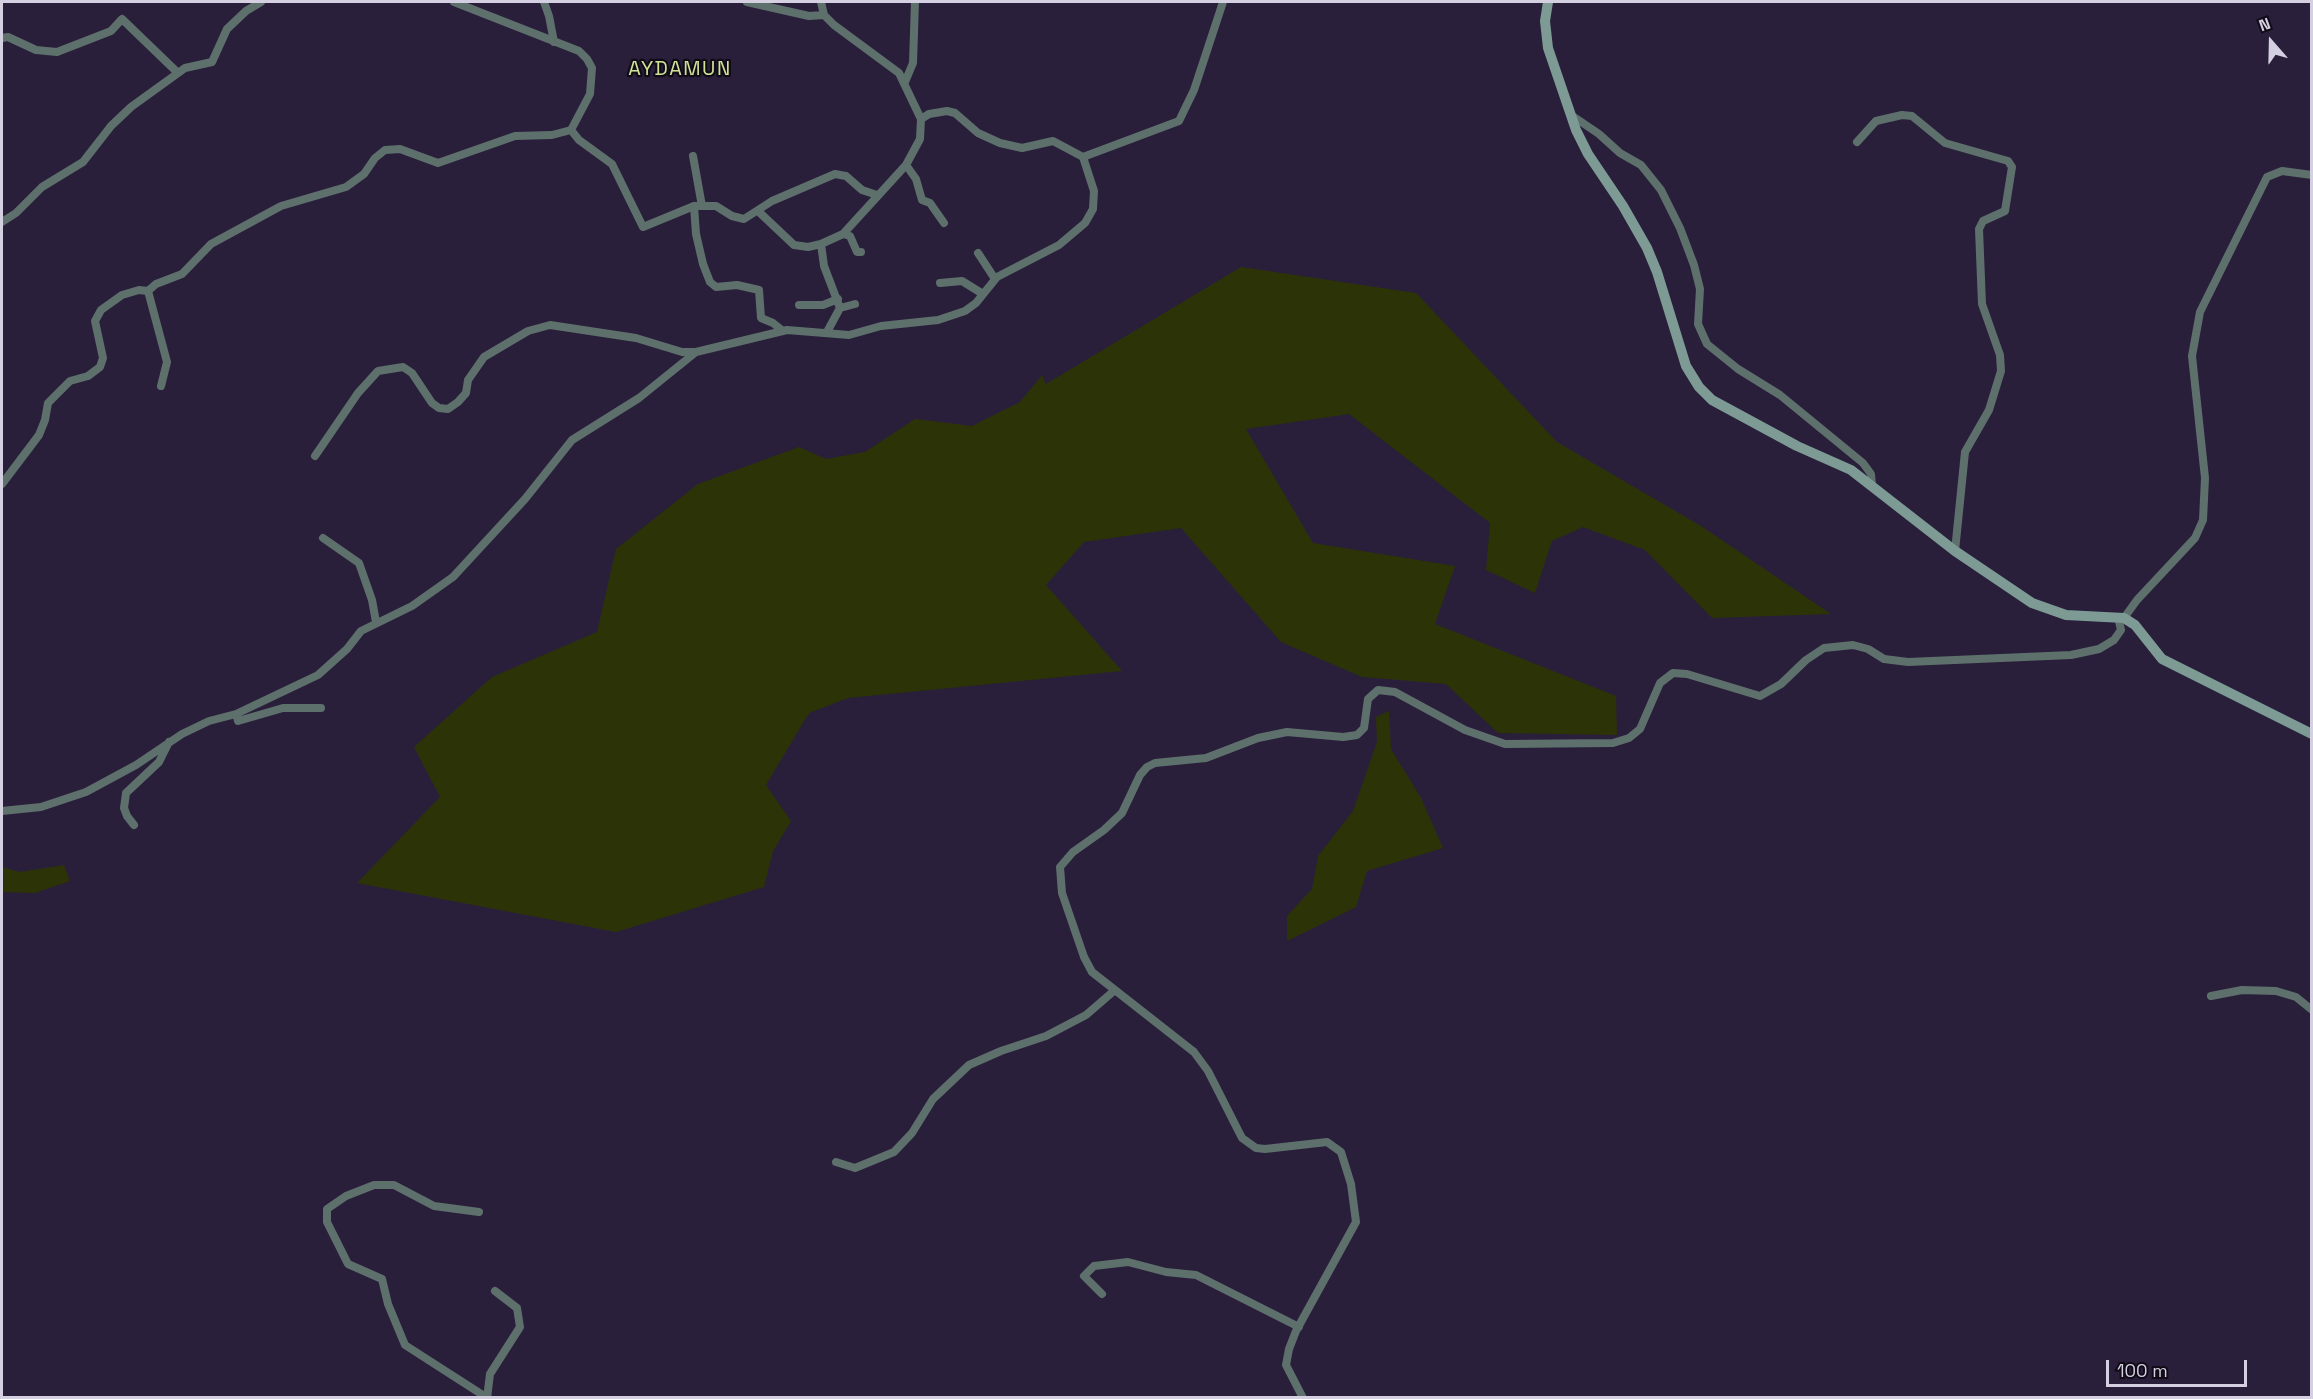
<!DOCTYPE html>
<style>
body{margin:0}
#map{position:relative;width:2313px;height:1399px;overflow:hidden;background:#291f3a;font-family:"Space Grotesk",sans-serif}
canvas{display:block}
.frame{position:absolute;inset:0;border:3px solid #d4cfe1;pointer-events:none}
.north{position:absolute;left:2241px;top:12px;width:60px;height:60px;-webkit-text-stroke:4px #100b17;paint-order:stroke;rotate:340deg;font-size:16px;font-weight:700;line-height:24px;text-align:center;color:#d4cfe1}
.north::after{content:'';display:block;margin:auto;width:21px;height:27px;background:#d4cfe1;clip-path:polygon(50% 0,100% 100%,50% 72%,0 100%)}
.scale{position:absolute;left:2106px;top:1360px;width:141px;height:27px;box-sizing:border-box;border:3px solid #d4cfe1;border-top:0;padding-left:8px;font-size:18px;line-height:21px;white-space:nowrap;color:#d4cfe1;-webkit-text-stroke:4px #100b17;paint-order:stroke}
</style>
<div id="map">
<canvas width="2313" height="1399"></canvas>
<div class="frame"></div>
<div class="north">N</div>
<div class="scale">100 m</div>
</div>
<script>
const ctx = document.querySelector('canvas').getContext('2d');
ctx.lineJoin = 'round';
function fillPath(path, color) { ctx.fillStyle = color; ctx.fill(path, 'evenodd'); }
const shape = rows => new Path2D(rows.map(r => 'M' + r).join(''));
function strokePath(path, color, width, dash) { ctx.strokeStyle = color; ctx.lineWidth = width; ctx.lineCap = dash ? 'butt' : 'round'; ctx.setLineDash(dash || []); ctx.stroke(path); }
function write(font, color, halo, rows, align = 'center') {
  ctx.font = font + ' "Space Grotesk",sans-serif'; ctx.lineWidth = 4.5; ctx.setLineDash([]); ctx.textBaseline = 'middle'; ctx.strokeStyle = halo; ctx.fillStyle = color; for (const [text, x, y, turn = 0] of rows) {
    ctx.save(); ctx.translate(x, y); ctx.rotate((+turn || 0) * Math.PI / 180); ctx.textAlign = isNaN(turn) ? turn : align; if (halo) ctx.strokeText(text, 0, 0); ctx.fillText(text, 0, 0); ctx.restore();
  }
}
fillPath(shape([
 [1241,267,1416,293,1557,442,1701,526,1831,614,1712,618,1645,550,1583,527,1552,541,1535,593,1486,570,1490,523,1349,414,1246,429,1313,543,1455,566,1435,624,1616,696,1617,735,1498,733,1446,684,1362,677,1281,642,1181,528,1084,542,1046,585,1122,671,848,698,809,713,766,785,791,821,773,851,764,887,616,932,357,883,440,797,414,747,492,677,597,632,616,549,698,484,799,447,826,459,865,452,915,419,972,426,1020,402,1042,375,1046,384],
 [1389,711,1391,749,1421,798,1443,848,1367,871,1356,907,1287,941,1287,916,1312,889,1318,856,1353,811,1377,742,1376,717],
 [64,865,70,881,35,893,2,892,2,867,20,872]
]), '#2c3407');
strokePath(shape([
 [454,2,579,51,587,59,592,68,590,94,571,130,579,140,612,164,643,227,694,206,716,206,732,216,744,219,772,201,835,174,846,176,862,190,877,195],
 [544,2,549,16,554,42],
 [747,2,809,16,824,15],
 [821,2,824,15,834,25,899,73,921,119,929,114,947,111,955,113,978,133,1000,143,1022,148,1053,141,1083,157,1179,121,1194,90,1223,2],
 [2,38,8,37,36,50,57,52,111,31,122,19,178,73],
 [905,82,913,63,915,2],
 [1571,115,1599,134,1620,153,1641,165,1661,190,1680,228,1694,265,1700,289,1698,324,1707,344,1738,369,1780,395,1863,463,1871,474,1872,485],
 [1857,142,1876,121,1902,115,1912,116,1945,143,2008,161,2012,167,2005,211,1983,221,1979,229,1982,304,2000,355,2001,371,1989,410,1965,452,1955,551],
 [693,156,702,206],
 [906,165,916,179,922,200,930,203,944,223],
 [694,206,696,234,703,264,710,282,716,287,737,285,759,290,761,318,773,323,783,331],
 [758,211,794,245,808,247,821,244],
 [2,222,16,213,42,187,83,162,111,126,131,107,185,68,212,62,227,29,246,11,261,2],
 [843,234,850,236,857,252,861,252],
 [978,253,995,279],
 [940,283,962,281,983,294],
 [799,305,823,305,838,299],
 [840,308,855,304],
 [827,332,840,308,824,266,821,244,843,234,906,165,920,139,921,119],
 [161,386,167,362,148,291,156,284,182,274,211,244,281,206,346,187,364,174,375,158,385,150,400,149,438,163,515,136,552,135,571,130],
 [315,456,358,393,378,371,403,367,412,373,432,403,439,408,448,409,458,402,466,393,468,380,484,357,528,331,550,325,636,338,682,352,694,352],
 [2,484,39,435,45,420,48,403,70,381,88,376,100,367,103,358,95,321,101,310,122,295,139,290,148,291],
 [323,538,359,563,372,600,376,622],
 [2124,618,2137,600,2195,538,2203,520,2205,478,2192,356,2200,312,2267,177,2282,171,2312,175],
 [236,714,238,721,283,708,321,708],
 [2,811,41,807,86,792,136,765,182,734,209,721,236,714,318,675,347,649,361,631,412,606,453,577,525,499,572,440,639,398,696,352,787,330,849,335,881,326,938,320,965,311,976,303,997,277,1059,245,1085,223,1093,209,1094,191,1083,157],
 [134,825,127,816,124,808,126,793,159,762,169,742],
 [2211,996,2242,990,2276,991,2296,997,2312,1010],
 [836,1162,855,1168,894,1152,912,1133,933,1099,969,1065,1001,1051,1046,1036,1086,1015,1115,990],
 [479,1212,434,1206,394,1185,374,1185,346,1196,327,1209,327,1222,348,1264,382,1279,388,1304,405,1345,486,1397],
 [1102,1294,1084,1276,1094,1266,1128,1262,1166,1272,1196,1275,1299,1327],
 [487,1398,490,1374,520,1327,517,1308,495,1291],
 [1303,1398,1286,1365,1289,1349,1296,1331,1356,1222,1351,1184,1341,1152,1327,1142,1265,1149,1256,1148,1242,1138,1208,1071,1194,1052,1092,972,1084,957,1062,893,1060,867,1073,852,1104,830,1122,813,1140,775,1147,767,1155,763,1206,758,1258,738,1287,732,1343,737,1357,735,1364,728,1368,699,1378,690,1395,692,1465,730,1505,744,1613,743,1629,738,1640,729,1660,683,1673,673,1687,674,1760,696,1781,684,1806,660,1824,648,1853,645,1868,649,1884,659,1908,662,2071,655,2099,649,2114,640,2121,630,2118,617]
]), '#5e706c', 8);
strokePath(shape([
 [1548,2,1545,21,1548,48,1576,130,1588,154,1623,206,1647,248,1657,272,1686,366,1699,387,1712,400,1797,446,1851,470,1955,551,2032,603,2066,615,2124,618,2135,625,2162,659,2312,734]
]), '#7d9b94', 10);
ctx.letterSpacing = '1.5px';
write('20px', '#cfe296', '#100b17', [
 ["AYDAMUN",680,70]
]);
ctx.letterSpacing = '0px';
</script>
